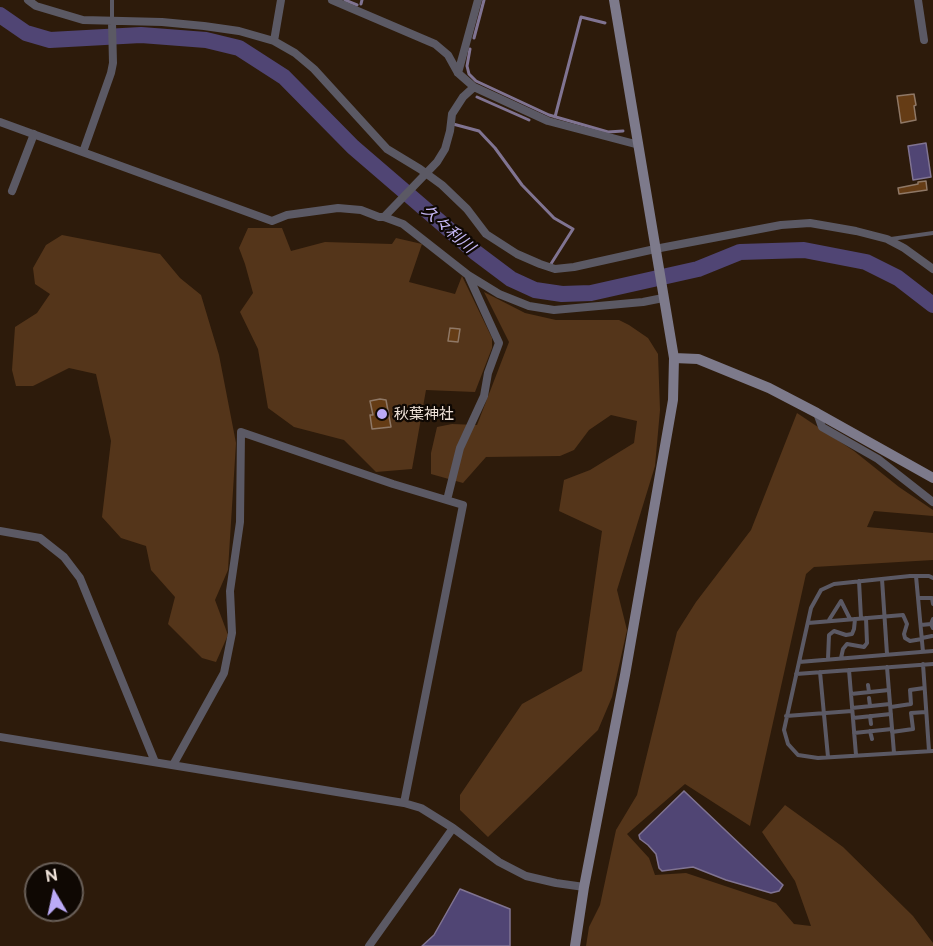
<!DOCTYPE html>
<meta charset="utf-8">
<style>
body{margin:0}
#map{position:relative;width:933px;height:946px;overflow:hidden;background:#2d1b0b;font-family:Raleway,sans-serif}
canvas{display:block}
.north{position:absolute;left:24px;top:862px;width:60px;height:60px;box-sizing:border-box;background:#0f0803;border:2px solid #695f58;border-radius:50%;rotate:351deg;font-size:16px;font-weight:700;line-height:24px;text-align:center;color:#efe2d8}
.north::after{content:'';display:block;margin:auto;width:21px;height:27px;background:#bbaaf6;clip-path:polygon(50% 0,100% 100%,50% 72%,0 100%)}
</style>
<div id="map">
<canvas width="933" height="946"></canvas>
<div class="north">N</div>
</div>
<script>
const ctx = document.querySelector('canvas').getContext('2d');
ctx.lineJoin = 'round';
function fillPath(path, color) { ctx.fillStyle = color; ctx.fill(path, 'evenodd'); }
const shape = rows => new Path2D(rows.map(r => 'M' + r).join(''));
function strokePath(path, color, width, dash) { ctx.strokeStyle = color; ctx.lineWidth = width; ctx.lineCap = dash ? 'butt' : 'round'; ctx.setLineDash(dash || []); ctx.stroke(path); }
function write(font, color, halo, rows, align = 'center') {
  ctx.font = font + ' Raleway,"Noto Sans JP",sans-serif'; ctx.lineWidth = 4.5; ctx.setLineDash([]); ctx.textBaseline = 'middle'; ctx.strokeStyle = halo; ctx.fillStyle = color; for (const [text, x, y, turn = 0] of rows) {
    ctx.save(); ctx.translate(x, y); ctx.rotate((+turn || 0) * Math.PI / 180); ctx.textAlign = isNaN(turn) ? turn : align; if (halo) ctx.strokeText(text, 0, 0); ctx.fillText(text, 0, 0); ctx.restore();
  }
}
fillPath(shape([
 [248,228,282,228,291,251,325,242,392,244,396,238,422,244,409,282,455,294,462,276,492,338,492,348,475,392,426,390,412,469,376,472,344,440,294,427,268,408,258,349,240,312,253,293,245,264,239,248],
 [62,235,160,254,180,278,201,295,219,355,236,443,228,570,215,600,228,635,216,662,202,658,168,624,175,597,151,570,146,546,121,538,102,517,111,441,96,374,69,368,33,386,16,386,12,370,15,327,37,313,50,294,35,284,33,268,46,245],
 [484,292,525,313,556,320,619,320,629,325,648,338,658,354,660,410,655,466,617,590,627,630,612,697,598,730,488,837,460,810,460,795,522,704,582,671,602,531,559,511,564,480,590,470,634,443,637,421,611,415,589,430,574,450,560,456,486,457,463,483,431,474,431,453,437,427,452,424,477,425,509,342],
 [797,413,854,451,899,487,933,510,933,516,874,511,867,527,933,533,933,560,814,567,806,574,750,826,685,784,627,834,649,858,655,875,686,873,776,903,794,924,811,926,795,881,762,832,785,805,843,847,913,916,933,943,933,946,586,946,589,927,600,905,616,830,637,795,677,632,696,602,751,530]
]), '#54351a');
const water = shape([
 [926,143,931,177,913,180,908,146,926,143],
 [684,791,783,885,779,891,771,893,726,880,693,867,662,871,659,868,656,854,648,845,640,839,639,835,684,791],
 [460,889,510,909,510,946,422,946,434,935,460,889]
]);
fillPath(water, '#504574');
strokePath(water, '#807492', 1.5);
strokePath(shape([
 [345,0,357,5],
 [361,4,362,0],
 [474,38,484,0],
 [470,49,467,66,469,74,476,81,549,115,608,132,623,131],
 [477,97,529,120],
 [555,117,581,17,605,23],
 [453,124,479,131,495,148,522,185,554,218,573,229,549,267]
]), '#807492', 3);
strokePath(shape([
 [0,15,26,33,50,40,141,35,206,40,239,48,284,77,353,147,475,252,511,279,535,290,562,294,591,293,698,269,740,252,804,250,866,262,898,278,933,305]
]), '#504574', 16);
const building = shape([
 [914,94,916,105,914,106,916,120,901,123,897,96,914,94],
 [926,181,927,190,899,194,898,188,918,184,918,182,926,181],
 [450,328,460,329,458,342,448,341,450,328],
 [380,399,386,400,391,427,372,429,370,415,373,415,370,401,380,399]
]);
fillPath(building, '#653c15');
strokePath(building, '#8f7866', 1.5);
strokePath(shape([
 [112,20,112,0],
 [891,239,933,233],
 [916,576,923,652],
 [933,578,929,576,910,576,834,584,821,590,811,608,784,730,788,744,798,755,818,758,933,751],
 [882,579,887,654],
 [859,581,861,618],
 [918,598,932,598,933,604],
 [933,619,931,624,933,628],
 [829,620,841,601,850,619],
 [808,623,903,615,907,624,904,634,905,638,910,641,922,639],
 [921,625,931,624],
 [922,638,932,636],
 [841,658,843,649,847,644,864,647,867,643,866,618],
 [828,659,829,635,834,631,846,635,852,634,854,629,855,619],
 [799,662,933,651],
 [923,664,929,751],
 [887,667,894,753],
 [849,670,856,755],
 [820,672,828,757],
 [796,674,933,664],
 [868,685,869,692],
 [851,694,889,690],
 [869,698,870,706],
 [891,707,911,704,910,690,924,688],
 [852,708,890,704],
 [786,716,852,711],
 [870,716,871,724],
 [853,718,891,714],
 [870,731,872,739],
 [892,732,913,729,911,713,926,712],
 [854,733,892,729]
]), '#5b5964', 4);
strokePath(shape([
 [28,0,36,6,83,20,162,22,204,26,239,31,274,41,295,53,314,69,387,149,420,169,442,185,467,209,486,234,517,254,540,264,555,269,574,267,655,249,781,225,810,223,856,231,887,239,904,248,933,269],
 [332,0,435,44,448,55,458,73,474,87,548,121,639,145],
 [918,0,924,40],
 [274,41,281,0],
 [458,73,478,0],
 [0,122,272,221,287,215,338,208,361,210,379,217,384,217,403,224,468,275,499,294,529,306,554,310,643,302,663,298],
 [83,152,111,73,113,63,112,22],
 [12,191,34,134],
 [384,217,437,162,445,149,450,131,452,114,463,97,474,87],
 [817,413,822,427,878,459,933,502],
 [447,500,460,448,484,396,488,373,499,343,468,275],
 [0,531,40,538,64,557,80,578,155,762],
 [0,737,404,803,421,808,453,828,499,862,526,876,556,883,584,887],
 [173,765,224,673,232,633,230,591,240,522,241,432,393,484,463,505,404,803],
 [369,946,453,828]
]), '#5b5964', 8);
strokePath(shape([
 [674,358,698,359,769,388,817,413,933,478],
 [575,946,584,887,625,675,673,400,674,358,614,0]
]), '#7d7a8b', 10);
for (const [x, y, r, color] of [
 [382,414,6,"#bbaaf6"]
]) { const dot = new Path2D(); dot.arc(x, y, r, 0, 2 * Math.PI); ctx.fillStyle = color; ctx.fill(dot); strokePath(dot, '#0f0803', 2); }
write('15px', '#efe2d8', '#0f0803', [
 ["秋葉神社",394,414]
], 'left');
write('italic 16px', '#c4b7f4', '#0f0803', [
 ["久々利川",448,229,41]
]);
</script>
